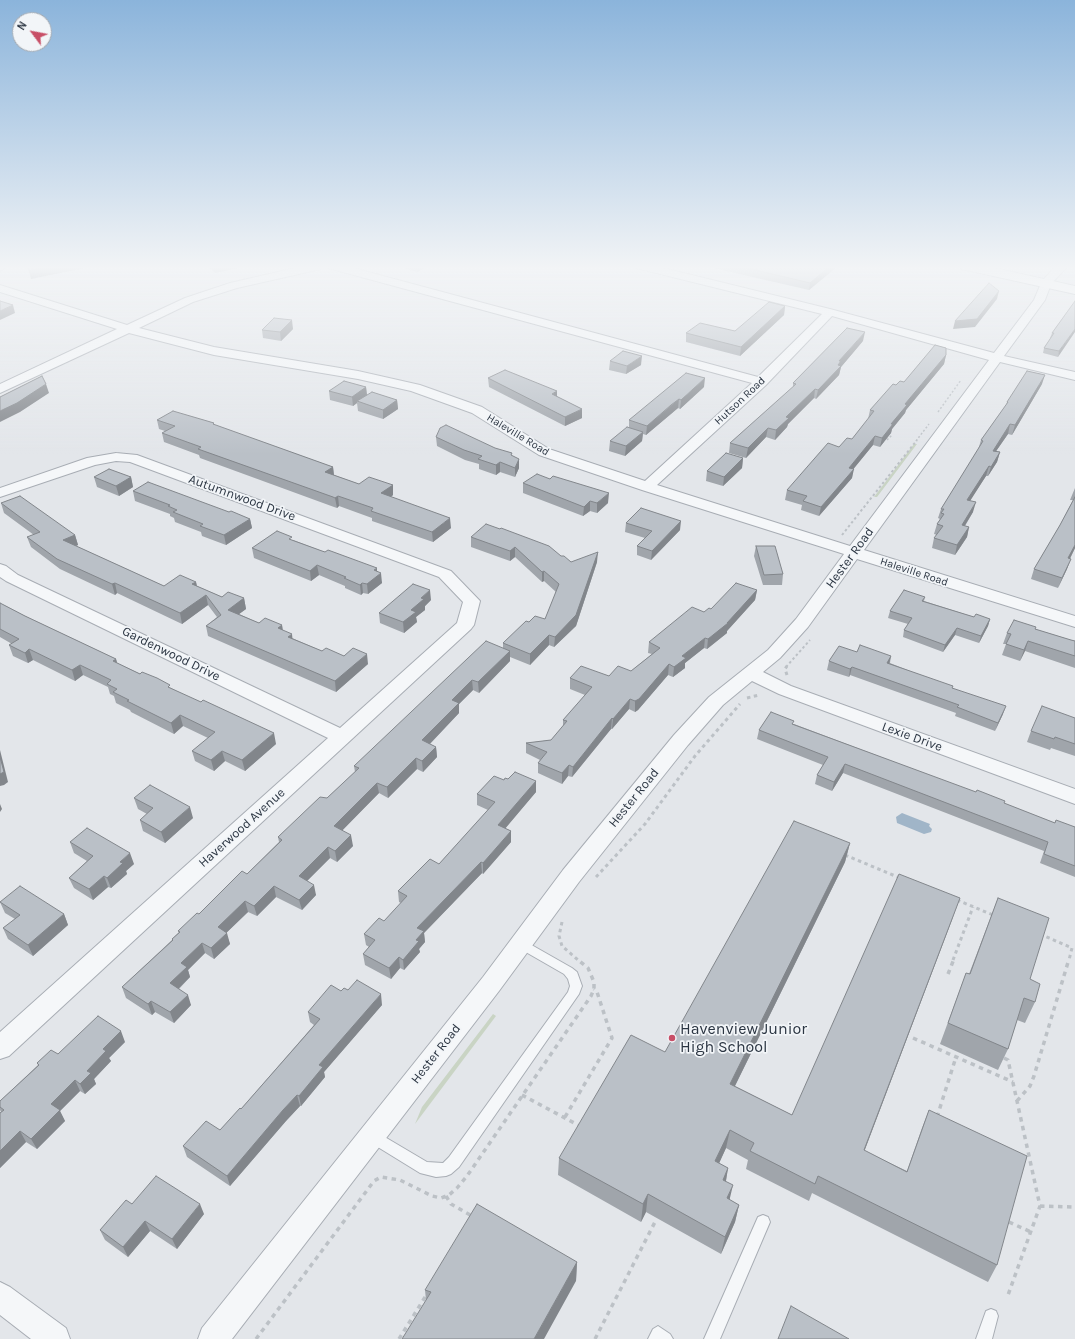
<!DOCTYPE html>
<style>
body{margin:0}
#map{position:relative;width:1075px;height:1339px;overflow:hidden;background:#e3e6ea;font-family:Karla,sans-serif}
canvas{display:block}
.north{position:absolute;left:12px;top:12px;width:40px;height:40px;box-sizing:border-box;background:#f2f5f8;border:1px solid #a2a8af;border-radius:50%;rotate:302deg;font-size:11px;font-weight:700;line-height:16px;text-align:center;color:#2b3542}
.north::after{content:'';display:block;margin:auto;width:14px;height:18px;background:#c84f67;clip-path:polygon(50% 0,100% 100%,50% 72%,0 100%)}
</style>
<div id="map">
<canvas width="1075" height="1339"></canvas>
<div class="north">N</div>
</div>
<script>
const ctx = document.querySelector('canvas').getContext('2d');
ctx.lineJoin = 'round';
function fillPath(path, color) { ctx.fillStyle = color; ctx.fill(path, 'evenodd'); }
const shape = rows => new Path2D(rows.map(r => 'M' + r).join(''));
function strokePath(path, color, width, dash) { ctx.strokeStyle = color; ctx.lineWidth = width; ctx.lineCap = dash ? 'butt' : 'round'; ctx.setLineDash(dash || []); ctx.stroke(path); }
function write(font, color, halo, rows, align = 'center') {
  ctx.font = font + ' Karla,sans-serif'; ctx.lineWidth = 3.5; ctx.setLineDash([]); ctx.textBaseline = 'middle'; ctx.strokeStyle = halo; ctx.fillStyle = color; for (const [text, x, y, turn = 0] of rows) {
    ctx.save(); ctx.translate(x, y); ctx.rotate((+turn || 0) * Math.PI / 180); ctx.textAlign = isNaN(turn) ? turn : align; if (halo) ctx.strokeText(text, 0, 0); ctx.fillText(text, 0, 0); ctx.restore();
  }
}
fillPath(shape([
 [914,444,917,444,877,497,874,497],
 [493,1014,496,1016,415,1124,422,1107]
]), '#c9d4c4');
fillPath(shape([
 [902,813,930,824,929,826,932,829,931,832,924,834,897,823,896,817]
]), '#a0b5c8');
const service = shape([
 [521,939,572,968,577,972,582,986,579,994,459,1167,451,1174,446,1176,436,1177,420,1173,368,1141,366,1137,368,1133,373,1131,378,1133,427,1162,443,1163,449,1157,568,992,570,986,568,979,564,974,517,947,515,944,517,941,521,939],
 [763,1215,768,1217,770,1222,720,1339,704,1339,758,1217,763,1215],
 [991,1309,996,1311,998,1316,992,1339,976,1339,986,1311,991,1309],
 [658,1326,670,1334,673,1339,648,1339,653,1329,658,1326]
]);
const minor = shape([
 [0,266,8,266,0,271,0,266],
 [304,266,326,266,321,269,237,288,193,302,139,328,214,347,358,371,420,385,482,407,549,449,645,481,752,383,328,268,327,266,346,266,758,377,822,314,636,268,635,266,655,266,830,309,994,353,1034,300,1042,281,1056,266,1068,266,1051,284,1045,300,1004,356,1075,372,1075,380,1000,362,864,550,1075,616,1075,627,857,559,808,627,780,658,763,672,791,686,1075,789,1075,804,779,694,752,681,723,705,688,745,579,882,499,991,232,1339,198,1339,202,1328,483,977,563,870,674,735,709,697,768,650,796,619,844,554,642,490,539,455,472,413,411,391,358,379,214,355,129,333,0,393,0,384,117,329,0,292,0,285,127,325,185,298,230,283,304,266],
 [832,316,989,360,850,546,657,485,766,385,832,316],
 [116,453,137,455,451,571,480,601,474,625,471,629,9,1056,0,1059,0,1032,328,738,6,581,0,577,0,564,6,566,18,575,340,728,457,623,463,602,439,577,130,462,116,461,95,465,0,497,0,488,87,458,116,453],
 [0,1282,10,1287,66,1328,70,1339,31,1339,0,1315,0,1282]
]);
const secondary = shape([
 [960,266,986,266,1075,286,1075,294,966,270,961,269,960,266]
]);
strokePath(service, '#a8adb4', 2);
strokePath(minor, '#a8adb4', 2);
strokePath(secondary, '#a8adb4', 2);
strokePath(shape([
 [938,412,961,380],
 [887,440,892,435],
 [916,441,929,424]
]), '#bcc1c6', 1.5, [2, 2]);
strokePath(shape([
 [842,535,917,440],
 [786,667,810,640]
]), '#bcc1c6', 2, [2.5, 2.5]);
strokePath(shape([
 [787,675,785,669,787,666],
 [747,698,759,695],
 [845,855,900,878],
 [596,877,645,824,695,756,740,704],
 [957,900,993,915],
 [562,922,559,936,562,946,578,960],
 [1040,934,1072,948,1069,960],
 [953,960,973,907]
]), '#bcc1c6', 3, [3.5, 3.5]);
strokePath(shape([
 [948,974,954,959],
 [913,1038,1013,1082],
 [1004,1058,1008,1060,1040,1206,1008,1295],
 [522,1095,578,1125],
 [1017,1101,1030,1086,1034,1076,1069,959],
 [565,1117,612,1038,597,992,594,989],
 [937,1117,956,1057],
 [446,1196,451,1204,472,1216],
 [1040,1206,1075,1207],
 [1009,1222,1031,1232],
 [256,1339,374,1181,381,1177,400,1180,432,1196,441,1198,449,1195,457,1188,467,1176,591,996,594,989,594,982,588,968,577,959],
 [399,1339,427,1294],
 [595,1339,655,1222]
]), '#bcc1c6', 3.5, [4.5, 4.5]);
fillPath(service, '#f5f7f9');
fillPath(minor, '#f5f7f9');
fillPath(secondary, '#fff');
fillPath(shape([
 [208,266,248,266,215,273],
 [396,266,428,266,417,272],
 [704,266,838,266,809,290],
 [1075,301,1058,357,1043,353,1044,348,1051,338,1050,338,1052,333],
 [785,306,784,315,740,356,686,342,686,333,735,331],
 [293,329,281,341,263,338,262,330],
 [863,341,841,367,839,375,816,399,814,398,788,424,787,427,775,440,766,437,746,458,729,453,730,443,793,387,793,383],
 [946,355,944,364,906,410,905,413,892,429,891,433,880,447,873,445,853,469,852,478,819,516,801,510,802,505,785,500,787,490,839,447,852,439,868,419,870,410,896,385,904,382],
 [610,361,641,365,626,374,609,370],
 [488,378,557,396,582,418,565,426,489,387],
 [1042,384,1012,435,1008,434,996,451,1000,452,997,462,988,476,986,476,970,500,973,512,965,526,969,527,967,537,955,555,932,548,934,538,937,535,934,534,937,524,939,521,940,519,938,518,941,509,978,450,981,440,1006,405,1007,402],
 [366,387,367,395,397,400,398,409,383,419,358,411,357,403,353,406,330,400,329,391],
 [704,387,680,409,678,408,671,414,646,435,643,434,642,441,625,456,609,451,610,441,629,428,629,420],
 [157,420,214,423,214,425,333,467,334,475,359,484,393,485,393,495,391,497,451,528,433,542,372,521,372,518,339,506,337,508,334,507,200,458,199,455,164,442,162,433,165,431,159,429],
 [436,437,512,456,519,468,515,477,500,472,496,475,479,469,479,464,465,460,437,446],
 [743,458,742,468,723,486,706,481,707,471],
 [94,477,131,477,133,487,119,496,97,487],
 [523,483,608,503,597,513,590,511,583,516,523,493],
 [1075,488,1075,548,1070,559,1067,569,1058,588,1031,579,1034,569,1060,525,1073,500,1070,500],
 [133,491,229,512,250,519,252,528,226,545,202,536,201,532,175,522,174,518,170,516,170,514,135,501],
 [1,503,75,535,78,545,76,546,164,586,196,582,197,586,222,597,244,598,246,609,239,614,259,623,282,625,283,630,292,638,322,651,344,656,368,664,336,692,208,636,206,626,217,617,208,605,182,624,117,593,115,595,60,569,31,547,27,537,34,535,4,513],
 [626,523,680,530,651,560,637,555,637,546,645,538,625,532],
 [471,537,561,556,571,562,597,562,576,626,554,647,549,645,530,665,510,657,510,661,479,693,473,690,459,704,459,713,430,744,436,747,437,757,423,772,417,769,388,798,379,793,342,830,353,846,337,862,330,858,307,881,316,895,302,910,276,897,257,916,248,912,226,933,230,944,214,959,205,953,188,970,190,977,179,989,191,1005,174,1023,155,1012,152,1015,126,998,122,987,172,940,172,939,179,932,178,931,247,874,279,842,278,837,327,798,355,772,354,766,503,648,503,643,529,622,545,619,556,592,544,581,542,582,515,557,510,561,471,547],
 [293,540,377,572,382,583,368,594,363,593,361,595,345,588,345,586,319,575,311,581,254,558,252,548],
 [756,546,783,574,782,585,763,585,754,556],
 [757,590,755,600,727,631,727,633,707,649,704,648,685,663,685,668,673,677,668,675,638,710,635,712,629,709,612,729,611,729,572,777,568,776,562,784,538,773,538,763,540,760,526,753,526,743,551,740,563,726,563,720,585,695,570,689,570,678,609,676,631,671,652,654,648,653,649,642,711,609],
 [925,597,924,601,974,617,990,619,988,626,979,643,955,635,943,652,903,637,904,630,908,624,888,618,890,611],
 [431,600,425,606,425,610,416,617,417,622,404,633,380,623,379,613],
 [0,603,25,616,116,659,117,663,171,688,276,744,245,771,225,761,214,771,195,761,192,751,208,738,183,726,174,734,131,712,130,710,116,703,114,696,110,694,108,687,83,675,75,681,33,660,28,663,13,656,9,645,12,644,0,637],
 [1035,629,1071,640,1075,641,1075,668,1025,651,1020,661,1002,655,1006,644,1003,644,1007,633],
 [857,652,891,656,890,663,952,688,1003,714,995,731,955,716,956,713,850,675,849,677,827,670,829,661],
 [1075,718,1075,756,1051,748,1050,750,1027,742,1031,731],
 [794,724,1055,823,1075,827,1075,877,1040,863,1044,851,843,773,832,791,815,784,817,775,823,765,757,739,759,730],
 [508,779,536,781,536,792,505,828,511,831,511,842,483,874,482,873,424,933,425,942,419,949,420,952,404,970,400,968,391,979,365,965,363,954,369,947,366,945,364,934,384,921,401,903,399,902,398,891,439,864,488,810,477,805,477,794,504,780],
 [134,798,193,818,165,843,143,831,140,820,147,814,138,809],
 [70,842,134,864,126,871,127,874,111,888,108,887,93,900,74,888,69,878,87,861,74,853],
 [850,843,845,862,735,1086,792,1115,953,917,864,1151,907,1171,922,1128,929,1110,997,1265,988,1282,812,1193,809,1201,746,1169,748,1160,726,1148,719,1163,728,1168,726,1181,730,1200,739,1205,735,1222,721,1254,646,1212,641,1222,558,1175,559,1158,665,1052],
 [998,898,1030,979,1035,1002,1025,1023,1017,1020,1008,1049,998,1070,940,1044,966,973,969,974],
 [0,902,64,914,68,925,33,956,8,939,3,928,15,919,5,913],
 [348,990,382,1005,324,1072,325,1077,301,1106,300,1106,286,1121,230,1186,187,1157,183,1146,220,1130,241,1109,314,1025,310,1022,308,1012,341,991],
 [125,1042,109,1058,111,1061,94,1079,96,1084,85,1094,80,1091,60,1111,65,1121,37,1149,26,1142,0,1168,0,1113,1,1112,0,1110,0,1101,38,1065,37,1063,58,1054],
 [132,1204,204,1214,177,1249,150,1231,128,1257,105,1240,100,1230],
 [577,1262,576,1281,426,1300,425,1290]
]), '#a0a5ab');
fillPath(shape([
 [53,266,95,266,31,279,29,271],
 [214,266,248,266,215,273],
 [417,266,428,266,417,272],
 [830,266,838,266,809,290,810,283],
 [999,291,997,299,975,327,953,329,955,321],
 [13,305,15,313,0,320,0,311],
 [785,306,784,315,740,356,741,347],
 [292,320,293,329,281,341,280,332],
 [1075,329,1075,332,1058,357,1059,351],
 [865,332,863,341,841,367,839,375,816,399,818,390,838,365,839,361],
 [946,355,944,364,906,410,905,413,892,429,891,433,880,447,882,438,891,424,905,404],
 [642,356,641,365,626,374,627,366],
 [1045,375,1042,384,1012,435,1015,425],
 [705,378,704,387,680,409,681,400],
 [46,384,49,393,20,412,0,422,0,411],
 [366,387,367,396,357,401,357,403,353,406,352,397],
 [815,389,814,398,788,424,787,427,775,440,776,430,786,417],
 [557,391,557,400,552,394],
 [679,399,678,408,646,435,647,426],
 [397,400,398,409,383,419,383,410],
 [582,409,582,418,565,426,565,417],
 [1010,424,1008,434,990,460,993,451],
 [768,428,766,437,746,458,748,448],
 [643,432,642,441,625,456,626,446],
 [875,436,873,445,847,477,849,468],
 [1000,452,997,462,988,476,991,467],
 [743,458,742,468,723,486,724,477],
 [519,459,519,468,515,477,515,468],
 [500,462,500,472,496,475,496,465],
 [989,466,986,476,965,509,967,500],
 [333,467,334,476,325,472],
 [854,469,852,478,819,516,821,507],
 [131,477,133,487,119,496,116,486],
 [393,485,393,495,382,503,381,493],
 [609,493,608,503,597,513,597,503],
 [338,496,339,506,337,508,335,498],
 [590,501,590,511,583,516,584,507],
 [976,502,973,512,959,535,962,525],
 [450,518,451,528,433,542,432,532],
 [250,519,252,528,226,545,224,535],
 [681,521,680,530,651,560,652,551],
 [969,527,967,537,955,555,957,545],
 [75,535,78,545,66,550,63,540],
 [1075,545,1075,548,1065,568,1068,558],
 [515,547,515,557,510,561,510,551],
 [598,552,597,562,576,626,554,647,555,637],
 [1071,559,1067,569,1058,588,1062,578],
 [317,565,319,575,311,581,310,571],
 [377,568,377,576,381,573,382,583,368,594,367,584,374,570],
 [544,571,544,581,542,582,542,572],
 [196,582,198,592,192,584],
 [115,583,117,593,115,595,112,584],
 [362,583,363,593,361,595,360,585],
 [430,590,431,600,425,606,425,610,416,617,417,622,404,633,403,622,411,610,421,598],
 [757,590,755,600,727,631,727,633,707,649,708,639,727,623],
 [206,595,208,605,182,624,180,613],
 [244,598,246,609,231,620,228,610],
 [990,619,988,626,979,643,981,636],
 [282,625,283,636,278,628],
 [957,628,955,635,943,652,945,645],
 [292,634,293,644,288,637],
 [549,635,549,645,530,665,530,654],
 [705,638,704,648,685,663,685,668,673,677,674,667,682,656],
 [1028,641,1025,651,1020,661,1024,650],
 [29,649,33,660,28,663,25,653],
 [510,651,510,661,479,693,478,682],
 [367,654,368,664,336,692,335,681],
 [891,656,889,664,887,663],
 [116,659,119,669,113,661],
 [669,664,668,675,638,710,635,712,635,701],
 [80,665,83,675,75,681,72,670],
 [852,667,850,675,849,677,850,669],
 [472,680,473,690,459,704,459,713,423,751,422,740,452,700],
 [630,699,629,709,612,729,613,719],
 [1006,706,1003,714,995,731,998,723],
 [180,715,183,726,174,734,171,723],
 [612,718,611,729,572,777,573,767],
 [274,733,276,744,245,771,242,760],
 [436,747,437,757,423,772,422,761],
 [0,750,8,782,4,785,0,786],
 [222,751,225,761,214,771,211,760],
 [416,758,417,769,388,798,387,787],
 [845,764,843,773,832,791,834,782],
 [569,765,568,776,562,784,562,773],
 [536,781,536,792,499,836,498,825],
 [377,783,379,793,336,837,334,826],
 [0,804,2,809,0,812],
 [190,807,193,818,165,843,161,832],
 [511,831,511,842,483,874,483,863],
 [351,835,353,846,337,862,335,851],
 [850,843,845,862,727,1102,730,1084],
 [328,847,330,858,301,887,299,876],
 [130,853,134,864,126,871,127,874,111,888,107,878,120,862],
 [481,862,482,873,424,933,425,942,419,949,420,952,404,970,403,960,416,940,417,928],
 [104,876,108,887,93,900,89,889],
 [314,885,316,895,302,910,299,900],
 [274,886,276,897,257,916,254,906],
 [960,898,953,917,858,1168,864,1150],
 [245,901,248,912,221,938,218,927],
 [64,914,68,925,33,956,28,945],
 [227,933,230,944,214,959,211,948],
 [202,943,205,953,188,970,190,977,173,994,170,983,181,963],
 [399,957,400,968,391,979,389,968],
 [381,994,382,1005,324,1072,325,1077,301,1106,299,1096,319,1065],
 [188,995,191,1005,174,1023,170,1012],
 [151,1001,155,1012,152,1015,148,1004],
 [121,1031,125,1042,109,1058,111,1061,94,1079,96,1084,85,1094,80,1084,87,1071,103,1049],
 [75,1080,80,1091,60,1111,65,1121,37,1149,31,1139,51,1104],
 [297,1095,300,1106,286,1121,230,1186,227,1176,283,1110],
 [730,1130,726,1148,712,1179,715,1161],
 [20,1131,26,1142,0,1168,0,1151],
 [728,1168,725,1186,723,1180],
 [733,1185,729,1202,727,1198],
 [648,1194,646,1212,641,1222,643,1204],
 [200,1204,204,1214,177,1249,172,1239],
 [739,1205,735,1222,721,1254,725,1237],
 [145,1221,150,1231,128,1257,123,1247],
 [577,1262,576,1281,544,1339,534,1339]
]), '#82868b');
const building = shape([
 [27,266,53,266,29,271,27,266],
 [739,266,830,266,810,283,739,266],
 [989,283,999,291,977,319,955,321,989,283],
 [0,301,13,305,0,311,0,301],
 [1075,301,1075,329,1059,351,1044,348,1054,333,1052,333,1075,301],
 [769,302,785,306,741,347,686,333,700,323,735,331,769,302],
 [274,318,292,320,280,332,262,330,274,318],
 [847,328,865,332,839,361,841,361,838,365,841,366,818,390,815,389,786,417,789,418,776,430,768,428,748,448,730,443,796,384,793,383,847,328],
 [935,345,946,348,946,355,905,404,907,405,891,424,893,424,882,438,875,436,849,468,854,469,821,507,803,501,807,496,787,490,828,443,839,447,847,438,852,439,874,411,870,410,893,384,896,385,900,381,904,382,935,345],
 [623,351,642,356,627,366,610,361,623,351],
 [505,370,557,391,552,394,582,409,565,417,488,378,505,370],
 [1027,371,1045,375,1015,425,1010,424,993,451,1000,452,991,467,989,466,967,500,976,502,962,525,969,527,957,545,934,538,943,526,937,524,944,514,941,513,944,509,941,509,983,441,981,440,1008,402,1007,402,1027,371],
 [686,373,705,378,681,400,679,399,671,405,647,426,629,420,686,373],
 [42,376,46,384,17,403,0,411,0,397,42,376],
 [344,381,366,387,352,397,329,391,344,381],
 [372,392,397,400,383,410,357,401,372,392],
 [173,411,214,423,213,424,333,467,325,472,359,484,369,477,393,485,381,493,450,518,432,532,371,511,373,508,338,496,335,498,333,497,198,449,201,447,162,433,175,426,157,420,173,411],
 [446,425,495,448,512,453,511,455,519,459,515,468,500,462,496,465,478,459,482,456,464,450,436,437,440,428,446,425],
 [627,427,643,432,626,446,610,441,627,427],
 [726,453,743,458,724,477,707,471,726,453],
 [109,469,131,477,116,486,94,477,109,469],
 [537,474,550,479,553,476,609,493,597,503,590,501,584,507,523,483,537,474],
 [148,482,229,512,231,511,250,519,224,535,200,526,203,524,173,512,177,510,168,506,170,505,133,491,148,482],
 [20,496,75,535,63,540,164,586,180,575,196,582,192,584,222,597,228,592,244,598,228,610,259,623,265,618,282,625,278,628,292,634,288,637,322,651,326,648,344,656,353,648,367,654,335,681,206,626,221,615,206,595,180,613,115,583,112,584,57,559,27,537,40,532,1,503,20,496],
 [1075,497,1075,545,1068,558,1071,559,1062,578,1034,569,1060,525,1075,497],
 [641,508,681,521,652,551,637,546,652,531,626,523,641,508],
 [486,524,500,529,501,528,549,546,561,556,564,556,571,562,598,552,576,615,555,637,549,635,530,654,503,643,526,621,529,622,535,616,545,619,559,584,544,571,542,572,515,547,510,551,471,537,486,524],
 [277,531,292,537,289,539,322,551,325,552,328,550,377,568,374,570,381,573,367,584,362,583,360,585,344,578,346,577,317,565,310,571,252,548,277,531],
 [756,546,775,546,783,574,764,575,756,546],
 [736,583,757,590,727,623,728,623,708,639,705,638,682,656,686,658,674,667,669,664,639,699,635,701,630,699,613,719,612,718,573,767,569,765,562,773,538,763,547,752,526,743,551,740,567,721,563,720,592,687,570,678,581,666,609,676,618,666,631,671,660,648,649,642,692,607,704,612,709,608,711,609,736,583],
 [413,584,430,590,421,598,424,599,411,610,416,612,403,622,379,613,413,584],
 [904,590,925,597,922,601,974,617,976,614,990,619,981,636,957,628,945,645,904,630,912,618,890,611,904,590],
 [0,603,25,616,116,659,113,661,140,674,142,672,157,678,170,685,168,687,201,702,203,700,274,733,242,760,222,751,211,760,192,751,215,732,180,715,171,723,127,701,129,700,113,692,117,689,107,684,111,680,80,665,72,670,29,649,25,653,9,645,19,639,0,629,0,603],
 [1014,620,1036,627,1035,629,1071,640,1075,641,1075,656,1028,641,1024,650,1006,644,1011,634,1007,633,1014,620],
 [486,641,510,651,478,682,472,680,452,700,459,703,422,740,436,747,422,761,416,758,387,787,377,783,334,826,351,835,335,851,328,847,299,876,314,885,299,900,274,886,254,906,245,901,218,927,227,933,211,948,202,943,181,963,187,967,170,983,188,995,170,1012,151,1001,148,1004,122,987,173,940,172,939,180,932,178,931,197,913,199,914,242,871,247,874,282,840,278,837,320,797,327,798,359,768,354,766,486,641],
 [860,645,891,656,887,663,953,686,952,688,1006,706,998,723,957,707,959,705,852,667,850,669,829,661,839,646,857,652,860,645],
 [1042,706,1075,718,1075,744,1055,737,1054,739,1031,731,1042,706],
 [771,712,794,721,792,724,976,792,977,790,1005,801,1004,803,1055,823,1056,820,1075,827,1075,866,1044,854,1048,842,845,764,834,782,817,775,828,757,759,730,771,712],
 [0,757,4,772,0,774,0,757],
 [515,772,536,781,498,825,511,831,483,863,481,862,417,928,424,931,416,940,419,941,403,960,399,957,389,968,363,954,375,940,364,934,379,918,384,921,407,896,398,891,430,859,439,864,495,802,477,794,494,776,504,780,505,778,508,779,515,772],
 [150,785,190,807,161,832,140,820,153,808,134,798,150,785],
 [794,821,850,843,730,1084,792,1115,899,874,960,898,864,1150,907,1172,929,1110,1027,1156,997,1265,818,1176,815,1184,750,1151,754,1143,730,1130,715,1161,728,1168,723,1180,733,1185,727,1198,739,1205,725,1237,648,1194,643,1204,559,1158,631,1035,665,1052,794,821],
 [87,828,130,853,120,862,123,863,107,878,104,876,89,889,69,878,93,856,70,842,87,828],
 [20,886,64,914,28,945,3,928,20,915,0,902,20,886],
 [998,898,1049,918,1030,979,1040,984,1035,1002,1024,998,1008,1049,948,1023,966,973,970,974,998,898],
 [357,980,381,994,319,1065,323,1067,299,1096,297,1095,283,1110,227,1176,183,1146,206,1121,220,1130,240,1108,241,1109,320,1019,308,1012,331,985,341,991,344,988,348,990,357,980],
 [98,1016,121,1031,103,1049,106,1051,87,1071,91,1073,80,1084,75,1080,51,1104,60,1110,31,1139,20,1131,0,1151,0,1113,4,1110,0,1107,0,1101,39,1065,37,1063,51,1050,58,1054,98,1016],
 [156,1176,200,1204,172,1239,145,1221,123,1247,100,1230,126,1200,132,1204,156,1176],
 [477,1204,577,1262,534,1339,402,1339,431,1292,425,1290,477,1204],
 [791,1306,849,1339,778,1339,791,1306]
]);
fillPath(building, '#bac0c7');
strokePath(building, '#82868b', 1);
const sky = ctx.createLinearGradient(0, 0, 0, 454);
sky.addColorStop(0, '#8bb4db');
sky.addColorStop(0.59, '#f2f4f6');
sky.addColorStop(1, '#f2f4f600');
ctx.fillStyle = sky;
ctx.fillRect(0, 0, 1075, 454);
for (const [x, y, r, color] of [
 [672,1038,4,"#c84f67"]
]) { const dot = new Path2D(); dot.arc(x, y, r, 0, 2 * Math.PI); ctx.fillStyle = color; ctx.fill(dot); strokePath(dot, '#f2f5f8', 1.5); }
write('11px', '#2b3542', '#f2f5f8', [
 ["Hutson Road",740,401,-43],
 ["Haleville Road",518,435,31],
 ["Haleville Road",914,572,18]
]);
write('13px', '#2b3542', '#f2f5f8', [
 ["Autumnwood Drive",242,498,20],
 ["Hester Road",850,558,-54],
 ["Gardenwood Drive",171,654,26],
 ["Lexie Drive",912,737,20],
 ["Hester Road",634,798,-51],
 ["Haverwood Avenue",242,828,-42],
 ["Hester Road",436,1054,-52]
]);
write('16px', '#2b3542', '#f2f5f8', [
 ["Havenview Junior",680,1029],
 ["High School",680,1047]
], 'left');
</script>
